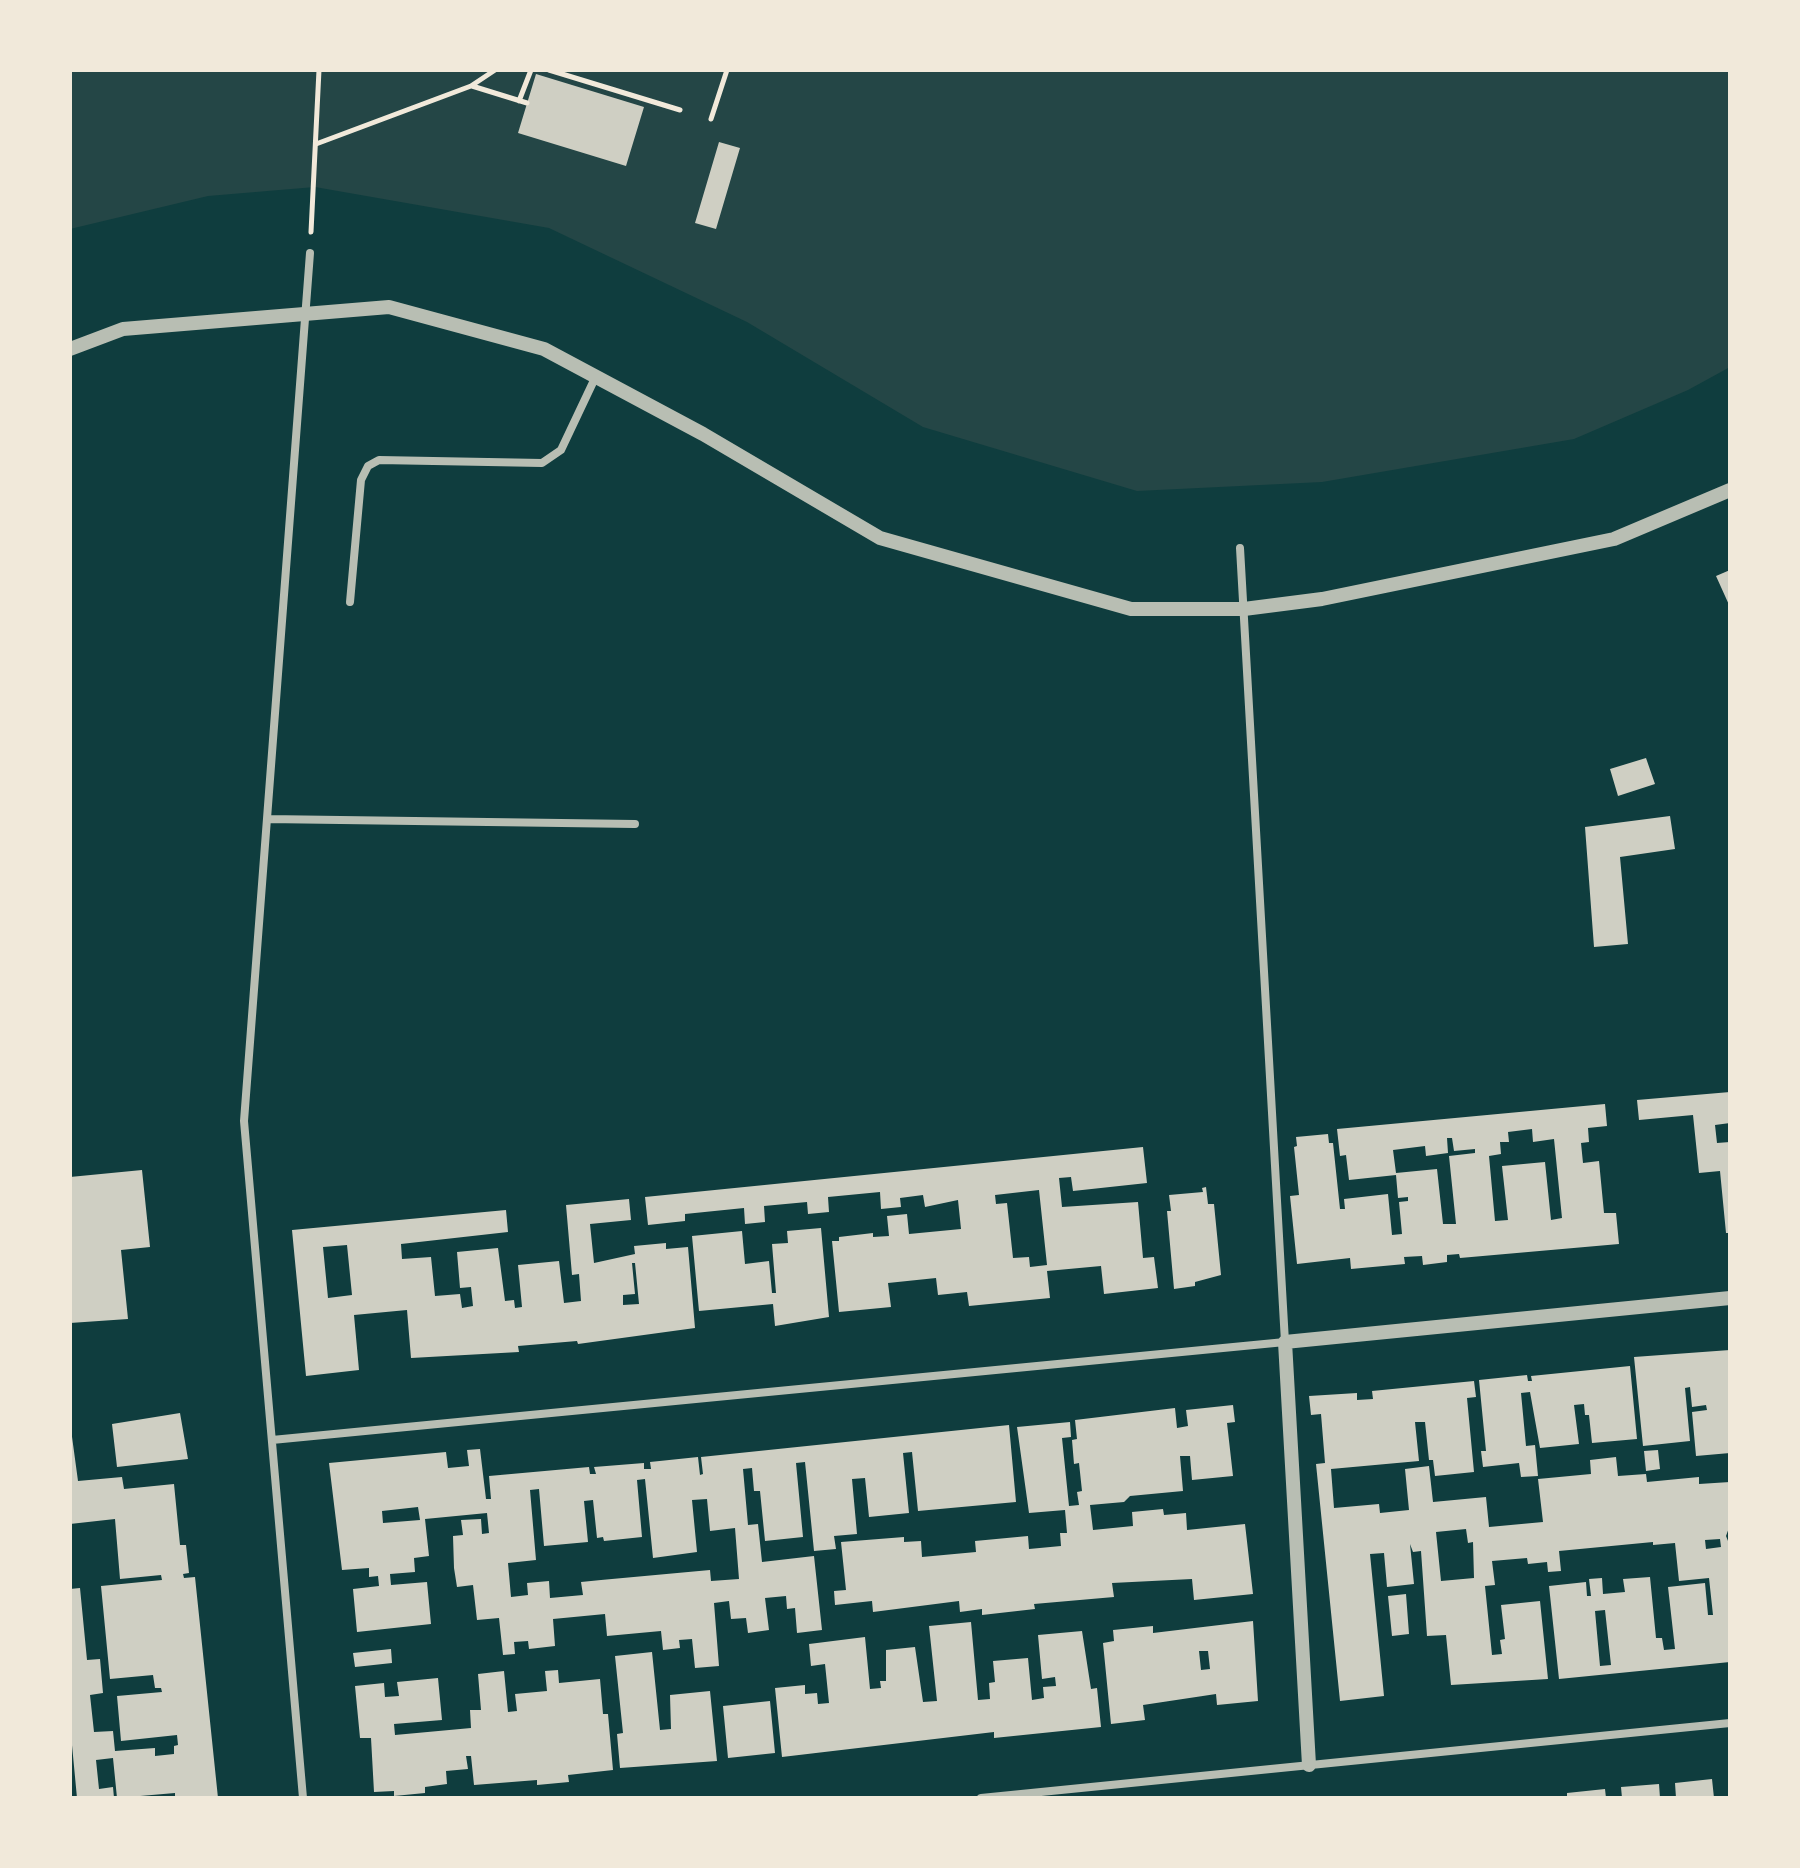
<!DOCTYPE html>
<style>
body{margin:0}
#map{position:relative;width:1800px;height:1868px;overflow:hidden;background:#0f3d3e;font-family:"Nunito Sans",sans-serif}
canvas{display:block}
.frame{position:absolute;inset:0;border:72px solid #f1e9da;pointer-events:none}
</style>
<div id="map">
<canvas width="1800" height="1868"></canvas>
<div class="frame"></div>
</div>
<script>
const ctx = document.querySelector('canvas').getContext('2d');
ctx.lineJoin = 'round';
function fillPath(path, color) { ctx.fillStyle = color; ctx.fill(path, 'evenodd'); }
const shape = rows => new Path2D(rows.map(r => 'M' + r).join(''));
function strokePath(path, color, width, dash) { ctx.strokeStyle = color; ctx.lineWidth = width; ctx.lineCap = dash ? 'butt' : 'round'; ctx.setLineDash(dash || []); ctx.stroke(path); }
fillPath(shape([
 [70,70,1730,70,1730,367,1688,390,1574,439,1322,482,1137,491,923,427,747,322,549,228,315,187,208,196,70,229]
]), '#244646');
fillPath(shape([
 [536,74,644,107,626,166,518,133],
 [719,142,740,148,716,229,695,223],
 [1730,570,1730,607,1716,576],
 [1646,758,1655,784,1618,796,1610,769],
 [1670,816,1675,849,1620,857,1628,944,1594,947,1585,827],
 [1730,1092,1730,1123,1715,1125,1717,1143,1730,1142,1730,1233,1726,1233,1720,1171,1699,1173,1693,1115,1639,1120,1637,1100],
 [1605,1104,1607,1126,1588,1128,1589,1142,1581,1143,1583,1163,1599,1161,1604,1213,1616,1213,1619,1244,1460,1258,1459,1254,1447,1255,1447,1262,1423,1265,1422,1256,1404,1257,1405,1264,1351,1269,1350,1258,1297,1264,1290,1196,1299,1195,1294,1147,1297,1146,1296,1137,1328,1134,1329,1143,1333,1143,1340,1209,1345,1209,1344,1199,1388,1194,1392,1235,1402,1234,1399,1202,1408,1201,1408,1197,1398,1198,1396,1175,1349,1180,1346,1155,1340,1156,1337,1129],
 [1532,1129,1533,1142,1554,1139,1562,1218,1551,1220,1545,1162,1502,1166,1508,1220,1495,1221,1489,1156,1501,1154,1500,1142,1509,1142,1508,1132],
 [1447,1138,1452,1138,1454,1151,1475,1149,1475,1153,1449,1156,1456,1224,1443,1224,1437,1169,1396,1173,1393,1150,1425,1146,1426,1156,1448,1153],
 [1143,1147,1147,1183,1073,1191,1071,1177,1059,1178,1062,1207,1138,1202,1143,1258,1154,1257,1158,1288,1104,1294,1101,1266,1047,1271,1050,1298,969,1306,967,1292,938,1295,936,1278,888,1283,891,1307,839,1312,832,1241,839,1241,839,1237,873,1233,873,1237,889,1236,887,1216,907,1214,909,1234,961,1229,958,1200,925,1207,923,1195,900,1198,901,1207,881,1209,880,1192,828,1197,829,1212,808,1214,807,1202,764,1206,765,1222,745,1224,744,1208,685,1214,685,1221,648,1225,645,1197],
 [1039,1190,1047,1265,1030,1267,1029,1257,1013,1258,1007,1203,996,1204,995,1195],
 [142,1170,150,1247,121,1250,128,1319,70,1323,70,1177],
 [1206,1187,1208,1204,1214,1204,1221,1275,1195,1282,1195,1286,1174,1289,1167,1211,1171,1211,1169,1195,1203,1192,1202,1188],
 [629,1199,631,1220,590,1224,594,1263,635,1254,634,1246,666,1243,666,1249,688,1247,695,1328,578,1344,577,1341,518,1346,519,1352,411,1358,407,1310,354,1315,359,1370,306,1376,292,1230,506,1210,508,1232,401,1244,402,1259,431,1257,435,1296,460,1294,462,1308,473,1306,471,1287,460,1288,457,1252,498,1248,505,1301,514,1300,515,1308,522,1307,518,1265,559,1261,564,1303,581,1301,579,1274,572,1275,566,1205],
 [347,1245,352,1295,328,1298,323,1247],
 [632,1263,635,1263,639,1304,623,1305,623,1295,635,1294],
 [821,1228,829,1317,775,1326,773,1304,699,1311,692,1236,742,1231,745,1264,769,1261,772,1293,776,1293,772,1244,788,1243,787,1231],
 [1730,1350,1730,1453,1696,1456,1692,1412,1707,1410,1706,1405,1692,1407,1690,1387,1685,1388,1690,1441,1643,1446,1634,1357],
 [1630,1366,1637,1439,1592,1443,1589,1415,1585,1415,1584,1404,1574,1405,1579,1444,1540,1448,1530,1392,1521,1393,1526,1446,1535,1445,1538,1476,1521,1477,1519,1463,1483,1467,1481,1451,1486,1451,1479,1380,1527,1375,1528,1381,1532,1381,1531,1376],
 [1474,1381,1476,1397,1467,1398,1474,1472,1435,1476,1433,1460,1429,1460,1425,1422,1415,1422,1419,1461,1331,1469,1334,1508,1379,1504,1380,1513,1409,1510,1405,1469,1429,1466,1433,1502,1486,1497,1489,1527,1543,1522,1538,1479,1591,1474,1590,1460,1616,1457,1618,1476,1646,1474,1647,1482,1699,1477,1699,1484,1730,1482,1730,1525,1726,1536,1730,1546,1730,1662,1559,1679,1549,1586,1586,1582,1587,1596,1591,1596,1589,1579,1602,1578,1603,1594,1625,1592,1623,1579,1650,1577,1656,1638,1662,1638,1664,1650,1675,1649,1668,1587,1705,1583,1708,1615,1713,1615,1709,1578,1679,1581,1675,1543,1653,1545,1653,1542,1559,1551,1561,1571,1548,1572,1547,1562,1528,1564,1527,1558,1492,1561,1495,1585,1485,1586,1492,1655,1502,1654,1500,1640,1505,1639,1501,1605,1540,1601,1548,1679,1451,1685,1446,1635,1427,1636,1421,1551,1413,1552,1410,1544,1414,1584,1387,1587,1384,1553,1370,1554,1384,1696,1340,1701,1316,1464,1325,1463,1321,1414,1311,1415,1309,1396,1357,1393,1357,1400,1373,1399,1372,1391],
 [1466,1529,1468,1543,1473,1542,1474,1578,1441,1581,1436,1532],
 [1720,1539,1721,1547,1706,1549,1705,1540],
 [1605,1610,1611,1665,1600,1666,1595,1611],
 [1233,1405,1235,1422,1227,1423,1233,1476,1192,1480,1190,1456,1180,1456,1183,1491,1130,1496,1124,1502,1090,1505,1093,1530,1133,1526,1132,1512,1163,1509,1164,1515,1186,1513,1187,1530,1245,1524,1253,1594,1194,1600,1192,1579,1112,1583,1114,1597,1034,1604,1035,1609,982,1615,982,1609,960,1612,959,1601,873,1612,872,1601,835,1605,834,1591,846,1590,841,1542,904,1537,904,1542,921,1541,922,1557,976,1552,975,1541,1028,1536,1029,1549,1061,1546,1060,1533,1067,1533,1065,1510,1029,1513,1017,1427,1070,1422,1071,1437,1062,1438,1069,1506,1079,1505,1077,1492,1082,1491,1079,1463,1074,1464,1072,1440,1077,1439,1075,1420,1175,1408,1177,1428,1188,1426,1186,1410],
 [180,1413,188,1459,117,1467,112,1424],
 [70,1422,78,1481,122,1477,124,1489,174,1484,180,1545,186,1545,189,1573,183,1574,184,1578,195,1577,218,1798,175,1798,175,1793,117,1798,113,1758,96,1760,99,1789,113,1787,114,1798,77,1798,70,1724,70,1589,80,1588,87,1660,100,1659,103,1693,90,1695,94,1732,113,1731,115,1751,155,1748,155,1756,174,1754,174,1746,178,1745,177,1735,121,1741,117,1696,162,1692,161,1688,155,1688,153,1675,110,1679,101,1586,162,1580,161,1575,120,1579,115,1519,70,1524],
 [1009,1425,1016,1502,918,1511,912,1452,903,1453,909,1513,869,1517,865,1478,852,1479,857,1534,834,1536,836,1549,814,1551,805,1462,796,1463,803,1537,765,1541,760,1491,754,1491,752,1468,743,1469,748,1525,758,1524,762,1562,814,1556,822,1630,797,1633,795,1608,787,1609,786,1596,765,1598,769,1630,748,1633,746,1618,731,1619,729,1601,714,1603,719,1666,695,1668,692,1639,679,1640,680,1648,663,1650,661,1631,607,1636,605,1614,553,1619,555,1646,529,1649,528,1641,514,1642,515,1654,503,1655,499,1618,477,1620,473,1585,457,1587,454,1568,453,1536,463,1535,461,1520,481,1519,482,1534,489,1533,487,1513,425,1519,429,1556,414,1558,415,1572,390,1574,391,1585,427,1582,431,1624,357,1632,353,1589,379,1586,378,1576,369,1577,369,1568,342,1570,329,1463,446,1452,448,1468,469,1466,467,1450,480,1449,486,1499,491,1499,489,1476,589,1467,590,1474,596,1474,594,1467,644,1463,644,1469,651,1469,650,1462,698,1457,700,1475,703,1474,701,1457],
 [645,1479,653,1558,697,1552,692,1500,707,1499,710,1531,735,1528,739,1579,711,1581,710,1570,601,1580,581,1582,583,1595,550,1598,549,1581,527,1583,528,1595,511,1597,508,1563,536,1560,530,1490,539,1489,544,1546,588,1542,584,1501,593,1500,597,1538,603,1537,604,1541,642,1537,637,1480],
 [418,1507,420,1520,383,1523,382,1511],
 [1658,1450,1660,1469,1646,1471,1644,1451],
 [1406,1594,1409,1634,1392,1636,1388,1596],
 [1253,1621,1258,1701,1217,1705,1216,1694,1143,1705,1145,1720,1111,1724,1103,1643,1114,1641,1113,1630,1153,1626,1153,1633],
 [1199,1651,1208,1651,1210,1669,1201,1670],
 [971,1622,978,1700,990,1699,989,1683,995,1682,993,1661,1028,1658,1032,1700,1044,1698,1043,1687,1056,1686,1055,1677,1042,1679,1038,1635,1082,1631,1091,1689,1097,1688,1101,1727,994,1738,994,1732,782,1757,775,1688,805,1685,805,1694,817,1693,818,1704,829,1703,825,1664,811,1666,809,1644,865,1637,870,1689,881,1688,880,1681,886,1681,886,1650,915,1647,923,1702,937,1701,929,1626],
 [391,1649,392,1663,355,1667,353,1653],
 [652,1652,660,1730,671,1729,670,1695,710,1691,717,1761,620,1768,617,1734,623,1733,615,1656],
 [558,1670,559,1683,600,1679,603,1714,608,1714,613,1770,568,1775,569,1782,537,1785,537,1780,474,1785,471,1756,466,1756,468,1769,446,1771,447,1784,425,1787,425,1793,394,1796,394,1791,374,1792,371,1738,360,1738,355,1686,384,1683,385,1697,399,1696,397,1682,438,1678,442,1720,394,1724,395,1735,471,1728,470,1710,481,1710,478,1674,504,1671,508,1712,517,1711,515,1694,547,1691,545,1671],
 [770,1701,775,1753,728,1758,723,1706],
 [1712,1779,1714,1798,1676,1798,1675,1783],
 [1659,1784,1660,1798,1622,1798,1621,1787],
 [1605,1789,1606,1798,1567,1798,1567,1793]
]), '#cfcfc3');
strokePath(shape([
 [549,70,680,110],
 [472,86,527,103],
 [519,101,531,70],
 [711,119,727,70],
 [316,144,471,86,495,70],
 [311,232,319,70]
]), '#f1e9da', 5);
strokePath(shape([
 [350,602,361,480,368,466,379,460,542,463,561,450,596,376],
 [267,819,635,824],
 [272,1440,1285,1342,1240,548],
 [303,1798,244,1121,310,253],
 [981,1798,1730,1723]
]), '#b8beb3', 8);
strokePath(shape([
 [70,349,123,329,389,307,544,349,703,434,880,538,1131,609,1244,609,1322,599,1614,539,1730,490],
 [1309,1765,1285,1342,1730,1298]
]), '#b8beb3', 14);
</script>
